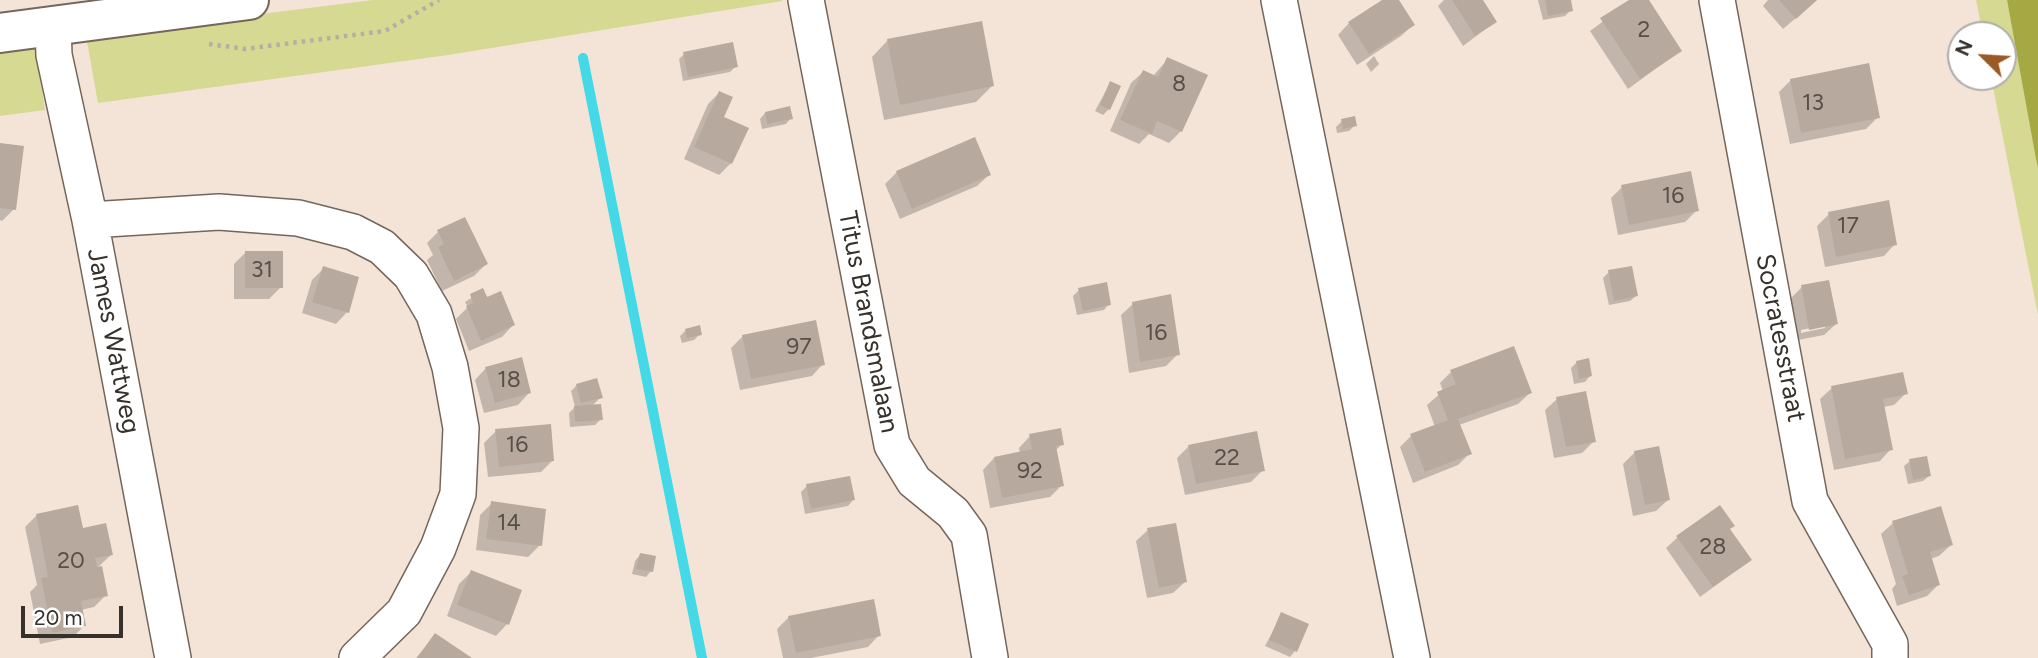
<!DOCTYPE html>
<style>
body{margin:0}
#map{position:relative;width:2038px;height:658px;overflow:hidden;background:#f3e4d7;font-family:Figtree,sans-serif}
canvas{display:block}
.north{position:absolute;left:1947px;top:21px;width:70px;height:70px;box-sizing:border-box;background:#fff;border:2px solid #afadab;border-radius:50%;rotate:294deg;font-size:19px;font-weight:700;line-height:28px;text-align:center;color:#37312c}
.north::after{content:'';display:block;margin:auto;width:24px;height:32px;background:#9a5925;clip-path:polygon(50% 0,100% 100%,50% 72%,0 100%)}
.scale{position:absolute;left:21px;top:606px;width:102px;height:32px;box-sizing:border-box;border:4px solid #37312c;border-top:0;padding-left:9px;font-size:21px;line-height:24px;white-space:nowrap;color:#37312c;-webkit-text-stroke:5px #fff;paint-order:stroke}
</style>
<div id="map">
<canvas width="2038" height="658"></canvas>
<div class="north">N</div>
<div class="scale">20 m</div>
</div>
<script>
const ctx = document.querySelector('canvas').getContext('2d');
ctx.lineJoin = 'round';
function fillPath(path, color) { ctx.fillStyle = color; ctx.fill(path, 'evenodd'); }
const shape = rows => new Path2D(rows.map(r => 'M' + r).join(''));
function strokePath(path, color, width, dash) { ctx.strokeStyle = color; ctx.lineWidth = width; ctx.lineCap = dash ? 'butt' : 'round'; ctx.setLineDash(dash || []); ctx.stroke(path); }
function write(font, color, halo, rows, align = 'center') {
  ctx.font = font + ' Figtree,sans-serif'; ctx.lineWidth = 5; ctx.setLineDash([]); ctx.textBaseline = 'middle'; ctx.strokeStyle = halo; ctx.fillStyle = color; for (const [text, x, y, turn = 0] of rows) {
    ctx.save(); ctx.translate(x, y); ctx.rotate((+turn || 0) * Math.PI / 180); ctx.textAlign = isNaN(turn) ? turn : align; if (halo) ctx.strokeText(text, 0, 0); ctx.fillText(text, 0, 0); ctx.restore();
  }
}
fillPath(shape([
 [373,0,782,0,782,1,448,55,98,103,86,36],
 [1976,0,2007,0,2038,168,2038,315,1991,77,2003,77,2003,35,1983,35],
 [35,42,45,110,0,116,0,47]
]), '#d6d992');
fillPath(shape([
 [2007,0,2038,0,2038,168,2036,159]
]), '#a6a844');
fillPath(shape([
 [1386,0,1397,0,1413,25,1401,36,1357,65,1338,35,1349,23],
 [1444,0,1481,0,1495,22,1463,46,1438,6],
 [1538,0,1569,0,1571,10,1565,16,1543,20],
 [1632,0,1647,0,1680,51,1628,89,1590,31],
 [1768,0,1817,0,1783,29,1763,6],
 [888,40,993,85,976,102,884,120,872,57],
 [684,54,736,66,730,72,683,81,679,59],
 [1374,56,1379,64,1371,72,1366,64],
 [1168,59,1181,131,1169,143,1149,134,1139,144,1110,131,1131,83,1143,72,1153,76],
 [1791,80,1878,117,1866,129,1790,144,1779,92],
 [1110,83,1109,109,1103,115,1095,111],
 [719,93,731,163,719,175,684,159,708,104],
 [765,113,791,118,786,124,762,129,760,119],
 [1342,121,1355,125,1349,131,1337,133,1336,127],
 [0,145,14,209,2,221,0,220],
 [897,172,989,175,977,186,900,219,885,184],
 [1622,187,1697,210,1685,222,1618,235,1611,198],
 [1829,214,1895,244,1884,256,1825,267,1817,226],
 [438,232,486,264,474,276,442,291,427,260,433,255,427,243],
 [246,252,281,287,269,299,234,299,234,264],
 [324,268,347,312,336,324,302,313,312,280],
 [1609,272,1636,296,1630,301,1609,305,1603,278],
 [1802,287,1836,324,1824,335,1798,340,1790,299],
 [1825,325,1825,328,1801,333,1801,330],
 [1079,290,1109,304,1104,310,1077,315,1073,296],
 [482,291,513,325,502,337,469,351,456,319,468,307,465,302],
 [1133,304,1178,354,1166,366,1129,373,1121,315],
 [686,330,700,334,694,340,682,343,680,336],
 [743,336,823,364,812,376,740,390,731,348],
 [1577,362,1590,376,1585,382,1574,384,1571,368],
 [486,368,529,393,518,405,484,413,475,380],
 [1451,372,1530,393,1518,404,1459,425,1470,453,1458,465,1413,483,1400,447,1411,436,1435,427,1427,405,1443,391,1440,383],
 [577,385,601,397,592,406,601,419,595,425,570,427,569,413,575,407,571,391],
 [1832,388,1906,393,1894,405,1883,407,1891,449,1880,461,1834,470,1820,399],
 [1557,399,1594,441,1582,453,1554,458,1545,410],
 [496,431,552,461,541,472,488,477,484,443],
 [1030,436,1062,444,1055,451,1062,485,1050,497,990,508,983,470,994,458,1020,453,1019,448],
 [1189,446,1263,470,1251,482,1185,495,1177,458],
 [1635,452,1668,500,1656,511,1633,516,1623,464],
 [1910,461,1929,476,1923,481,1908,484,1904,466],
 [807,486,853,500,848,506,805,514,801,492],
 [492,503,540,545,528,557,476,550,480,515],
 [37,515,81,530,111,555,96,569,106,595,94,607,81,610,84,626,73,637,40,644,30,592,37,585,25,527],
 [1893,523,1951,545,1939,556,1930,559,1938,585,1927,596,1897,606,1892,589,1896,584,1881,534],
 [1148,530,1185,582,1173,593,1147,598,1136,541],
 [1729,530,1750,560,1700,597,1666,548,1678,537],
 [640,555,651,571,646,577,632,574,635,561],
 [471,572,520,591,507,624,496,636,447,616,459,584],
 [1282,614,1295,651,1290,657,1265,646],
 [789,617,879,635,868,647,811,658,783,658,777,629],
 [435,635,469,658,416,658]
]), '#0003');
strokePath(shape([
 [583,58,702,658]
]), '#43d9e6', 10);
fillPath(shape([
 [1382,0,1399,0,1415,25,1369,54,1348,22],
 [1452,0,1483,0,1497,22,1475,36],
 [1545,0,1571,0,1573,11,1548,16],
 [1629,0,1649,0,1682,51,1640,79,1600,18],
 [1779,0,1817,0,1796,19],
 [982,21,994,86,900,105,887,39],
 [733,42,738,67,688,77,683,52],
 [1167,57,1208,75,1182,132,1157,121,1152,134,1120,120,1143,70,1158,77],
 [1869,63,1880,118,1801,133,1790,79],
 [1110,81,1121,86,1110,110,1100,105],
 [719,91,733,97,724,117,749,128,732,164,694,147],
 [790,106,793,119,767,124,765,112],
 [1355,116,1357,126,1343,129,1341,119],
 [975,137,991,175,912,209,896,171],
 [0,143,24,146,16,210,0,208],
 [1691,171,1699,211,1629,225,1621,185],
 [1889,200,1897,245,1836,257,1828,212],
 [465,217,488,264,454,281,438,247,444,244,437,230],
 [245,251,283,251,283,288,245,288],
 [323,266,359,277,349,313,312,302],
 [1632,266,1638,296,1614,301,1608,270],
 [1829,280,1838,324,1809,330,1801,285],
 [1107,282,1111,305,1083,311,1078,288],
 [483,288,487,297,501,291,515,325,481,341,466,306,473,303,470,294],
 [1171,294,1180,355,1140,362,1132,302],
 [816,320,825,365,751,379,742,335],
 [700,325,702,335,687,338,685,329],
 [1514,346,1532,393,1458,419,1472,454,1425,472,1410,434,1448,420,1437,392,1456,384,1450,370],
 [522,357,531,393,495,403,485,367],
 [1589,358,1592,376,1579,379,1576,361],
 [1903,372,1908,394,1883,399,1893,450,1845,459,1831,386],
 [597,378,603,398,581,403,576,384],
 [1586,391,1596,442,1566,447,1556,397],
 [601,404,603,420,575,422,574,406],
 [551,424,554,461,499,467,495,429],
 [1061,428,1064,445,1056,446,1064,486,1002,498,994,457,1032,449,1029,434],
 [1257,431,1265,471,1196,484,1188,445],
 [1659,446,1670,500,1645,505,1634,451],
 [1927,456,1931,476,1913,480,1909,459],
 [850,476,855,500,811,509,806,484],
 [491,501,546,509,542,546,486,539],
 [78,505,83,528,106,523,113,555,95,558,97,567,102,566,108,596,81,601,86,626,52,633,41,578,48,577,36,514],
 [1720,505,1735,526,1730,529,1752,560,1713,587,1676,536],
 [1941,506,1953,545,1930,552,1940,585,1909,595,1902,576,1908,574,1892,521],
 [1176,523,1187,582,1159,588,1147,528],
 [640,553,656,556,653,572,636,569],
 [471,570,522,590,509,625,457,605],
 [874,599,881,636,796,653,788,616],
 [1281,612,1309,624,1297,652,1269,640],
 [435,633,472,658,417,658]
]), '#b7a99d');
const street = shape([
 [806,0,892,445,914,481,953,513,969,535,990,658],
 [1279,0,1412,658],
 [1717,0,1810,501,1890,644,1890,658],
 [53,25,54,55,90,220,173,658],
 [90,220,219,212,298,218,353,232,382,247,411,275,434,314,450,367,461,428,458,494,438,548,404,612,357,658]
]);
const secondary = shape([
 [0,33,249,0]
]);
strokePath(street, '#74665b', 38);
strokePath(secondary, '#74665b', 42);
strokePath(shape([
 [209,44,245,49,385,31,439,0]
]), '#b9ada3', 4.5, [3.5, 5]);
strokePath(street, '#fff', 35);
strokePath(secondary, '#fff', 38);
write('23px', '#574f48', null, [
 ["2",1644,30],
 ["8",1179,84],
 ["13",1813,103],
 ["16",1673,196],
 ["17",1848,226],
 ["31",262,270],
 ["16",1156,333],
 ["97",799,347],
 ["18",509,380],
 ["16",517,445],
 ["22",1227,458],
 ["92",1030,471],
 ["14",509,523],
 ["28",1713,547],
 ["20",71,561]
]);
write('26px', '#37312c', '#fff', [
 ["Titus Brandsmalaan",868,322,79],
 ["Socratesstraat",1780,338,79],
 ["James Wattweg",113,341,79]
]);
</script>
